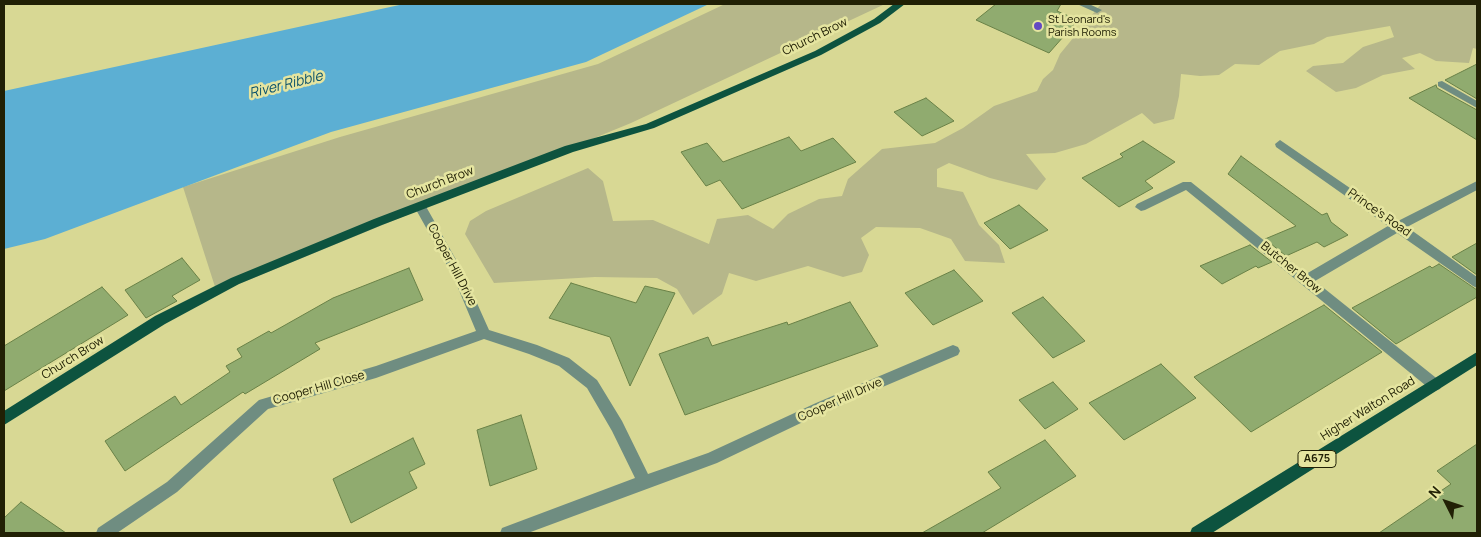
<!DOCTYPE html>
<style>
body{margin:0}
#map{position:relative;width:1481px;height:537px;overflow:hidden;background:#d8d894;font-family:Manrope,sans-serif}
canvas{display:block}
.frame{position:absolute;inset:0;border:5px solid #212005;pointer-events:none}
.north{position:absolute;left:1421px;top:477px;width:50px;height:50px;-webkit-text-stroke:4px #e5e5a0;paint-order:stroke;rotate:311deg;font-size:14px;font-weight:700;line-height:20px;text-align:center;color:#212005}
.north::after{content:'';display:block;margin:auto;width:18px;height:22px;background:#212005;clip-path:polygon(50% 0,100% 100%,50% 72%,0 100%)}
</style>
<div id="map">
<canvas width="1481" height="537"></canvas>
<div class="frame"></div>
<div class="north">N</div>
</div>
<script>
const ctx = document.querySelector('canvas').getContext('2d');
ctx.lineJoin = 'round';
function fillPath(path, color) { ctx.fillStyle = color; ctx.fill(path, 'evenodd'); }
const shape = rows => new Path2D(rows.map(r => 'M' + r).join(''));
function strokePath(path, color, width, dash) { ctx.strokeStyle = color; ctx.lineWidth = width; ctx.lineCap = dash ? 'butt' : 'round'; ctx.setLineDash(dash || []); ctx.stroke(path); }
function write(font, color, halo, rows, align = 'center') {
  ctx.font = font + ' Manrope,sans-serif'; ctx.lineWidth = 5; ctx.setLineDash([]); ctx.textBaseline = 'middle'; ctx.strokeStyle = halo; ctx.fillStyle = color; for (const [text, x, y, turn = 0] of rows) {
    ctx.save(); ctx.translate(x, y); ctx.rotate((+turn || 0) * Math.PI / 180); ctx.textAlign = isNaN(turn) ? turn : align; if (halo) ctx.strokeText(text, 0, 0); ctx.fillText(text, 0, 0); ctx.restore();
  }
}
fillPath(shape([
 [725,4,885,4,631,123,217,293,183,187,340,137,598,64],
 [1101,4,1477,4,1477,49,1473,48,1469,63,1436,61,1420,53,1402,58,1415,69,1383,75,1356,88,1336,92,1306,71,1313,66,1343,63,1363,47,1394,37,1390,26,1327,37,1314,44,1280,51,1259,65,1235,64,1219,75,1200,76,1181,74,1179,96,1174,119,1154,124,1142,113,1086,144,1055,153,1026,154,1046,179,1037,190,990,178,949,163,937,169,937,187,963,192,979,225,999,245,1005,263,965,261,951,239,920,228,876,227,861,238,869,255,862,272,843,277,808,266,756,281,729,273,722,294,693,315,677,289,657,278,595,277,494,283,465,234,470,221,486,211,588,168,603,181,613,221,653,220,709,244,717,219,748,215,773,229,788,214,819,199,842,196,848,179,882,149,935,143,963,128,994,106,1037,91,1043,79,1053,70,1060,54]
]), '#b6b78a');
fillPath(shape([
 [404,4,709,4,586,62,331,132,45,239,4,249,4,91]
]), '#5cafd3');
const building = shape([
 [996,4,1061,4,1057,11,1078,20,1049,53,976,20,996,4],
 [1477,64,1477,99,1445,80,1477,64],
 [1436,85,1437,88,1477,110,1477,140,1409,98,1436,85],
 [926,98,954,121,922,136,894,112,926,98],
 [789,137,801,151,833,138,856,162,742,209,720,180,706,186,681,152,707,143,723,162,789,137],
 [1143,141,1175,162,1145,181,1153,188,1119,207,1082,178,1123,157,1120,154,1143,141],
 [1241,156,1322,215,1327,213,1331,222,1348,235,1324,247,1317,242,1286,256,1265,239,1296,226,1228,174,1241,156],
 [1019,205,1048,230,1010,249,984,223,1019,205],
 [1477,243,1477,275,1452,257,1477,243],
 [1250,245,1272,262,1258,268,1256,266,1222,284,1200,266,1250,245],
 [182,258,200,280,172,296,177,301,146,318,125,290,182,258],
 [1439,264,1477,290,1477,297,1396,344,1352,308,1430,266,1432,268,1439,264],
 [409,268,423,300,315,343,320,349,245,394,243,392,125,471,105,441,175,396,181,405,230,372,226,366,242,357,237,349,269,331,271,333,333,298,409,268],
 [954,270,983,301,933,325,905,293,954,270],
 [571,283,636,303,645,286,675,293,630,386,610,337,549,318,571,283],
 [102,287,128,315,4,391,4,346,102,287],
 [1043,297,1085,341,1053,358,1012,313,1043,297],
 [850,302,878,346,685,415,659,354,708,337,712,346,787,322,788,325,850,302],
 [1324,305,1382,352,1251,432,1194,377,1324,305],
 [1161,364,1196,398,1124,440,1089,403,1161,364],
 [1053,382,1078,409,1045,429,1019,400,1053,382],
 [521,415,537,469,490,486,477,430,521,415],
 [413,438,425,464,409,472,417,488,351,523,333,479,413,438],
 [1045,440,1076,476,982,533,922,533,1001,488,988,472,1045,440],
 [1477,444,1477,533,1379,533,1451,484,1437,471,1477,444],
 [21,502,66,533,4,533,4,518,21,502]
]);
fillPath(building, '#90ab6f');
strokePath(building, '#698147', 1);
fillPath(shape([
 [1077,4,1089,4,1102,10,1097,13,1077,4],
 [1442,81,1477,101,1477,108,1438,86,1438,82,1442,81],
 [1280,140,1398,221,1477,181,1477,190,1407,227,1477,277,1477,288,1473,286,1397,233,1315,281,1440,381,1442,385,1440,389,1435,391,1430,389,1186,190,1145,210,1141,211,1135,207,1137,204,1183,182,1191,182,1306,274,1388,226,1276,147,1275,144,1280,140],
 [420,202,424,203,463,272,489,330,537,345,569,358,597,380,622,421,648,474,708,453,816,403,948,347,953,345,958,347,960,351,958,355,826,411,717,463,528,533,500,533,502,528,635,478,612,431,587,388,559,366,529,354,484,339,376,378,268,409,177,492,117,533,96,533,98,528,167,482,259,400,376,366,476,331,453,276,414,206,420,202]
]), '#6f8d81');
fillPath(shape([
 [894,4,905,4,880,23,821,55,654,128,573,152,382,225,239,284,165,324,4,425,4,411,155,316,231,278,374,219,565,146,646,124,815,51,874,19,894,4],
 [1477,352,1477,365,1212,533,1190,533,1192,528,1477,352]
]), '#0d533f');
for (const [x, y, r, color] of [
 [1038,26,5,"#6349c2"]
]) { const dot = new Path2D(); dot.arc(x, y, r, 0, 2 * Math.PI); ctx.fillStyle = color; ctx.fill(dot); strokePath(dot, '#e5e5a0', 2); }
write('11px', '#212005', '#e5e5a0', [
 ["St Leonard's",1048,20],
 ["Parish Rooms",1048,33]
], 'left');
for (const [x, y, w] of [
 [1317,459,38]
]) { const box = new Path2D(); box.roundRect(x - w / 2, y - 8.5, w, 17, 4); ctx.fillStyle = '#e5e5a0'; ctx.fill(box); strokePath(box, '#212005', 1); }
write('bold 11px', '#212005', null, [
 ["A675",1317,459]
]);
write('12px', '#212005', '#e5e5a0', [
 ["Church Brow",815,37,-26],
 ["Church Brow",440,183,-21],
 ["Prince's Road",1379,213,35],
 ["Cooper Hill Drive",452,265,62],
 ["Butcher Brow",1291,268,39],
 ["Church Brow",73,358,-32],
 ["Cooper Hill Close",319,388,-16],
 ["Cooper Hill Drive",840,400,-24],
 ["Higher Walton Road",1368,409,-32]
]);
write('italic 14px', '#0a516a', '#e5e5a0', [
 ["River Ribble",286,85,-14]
]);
</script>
